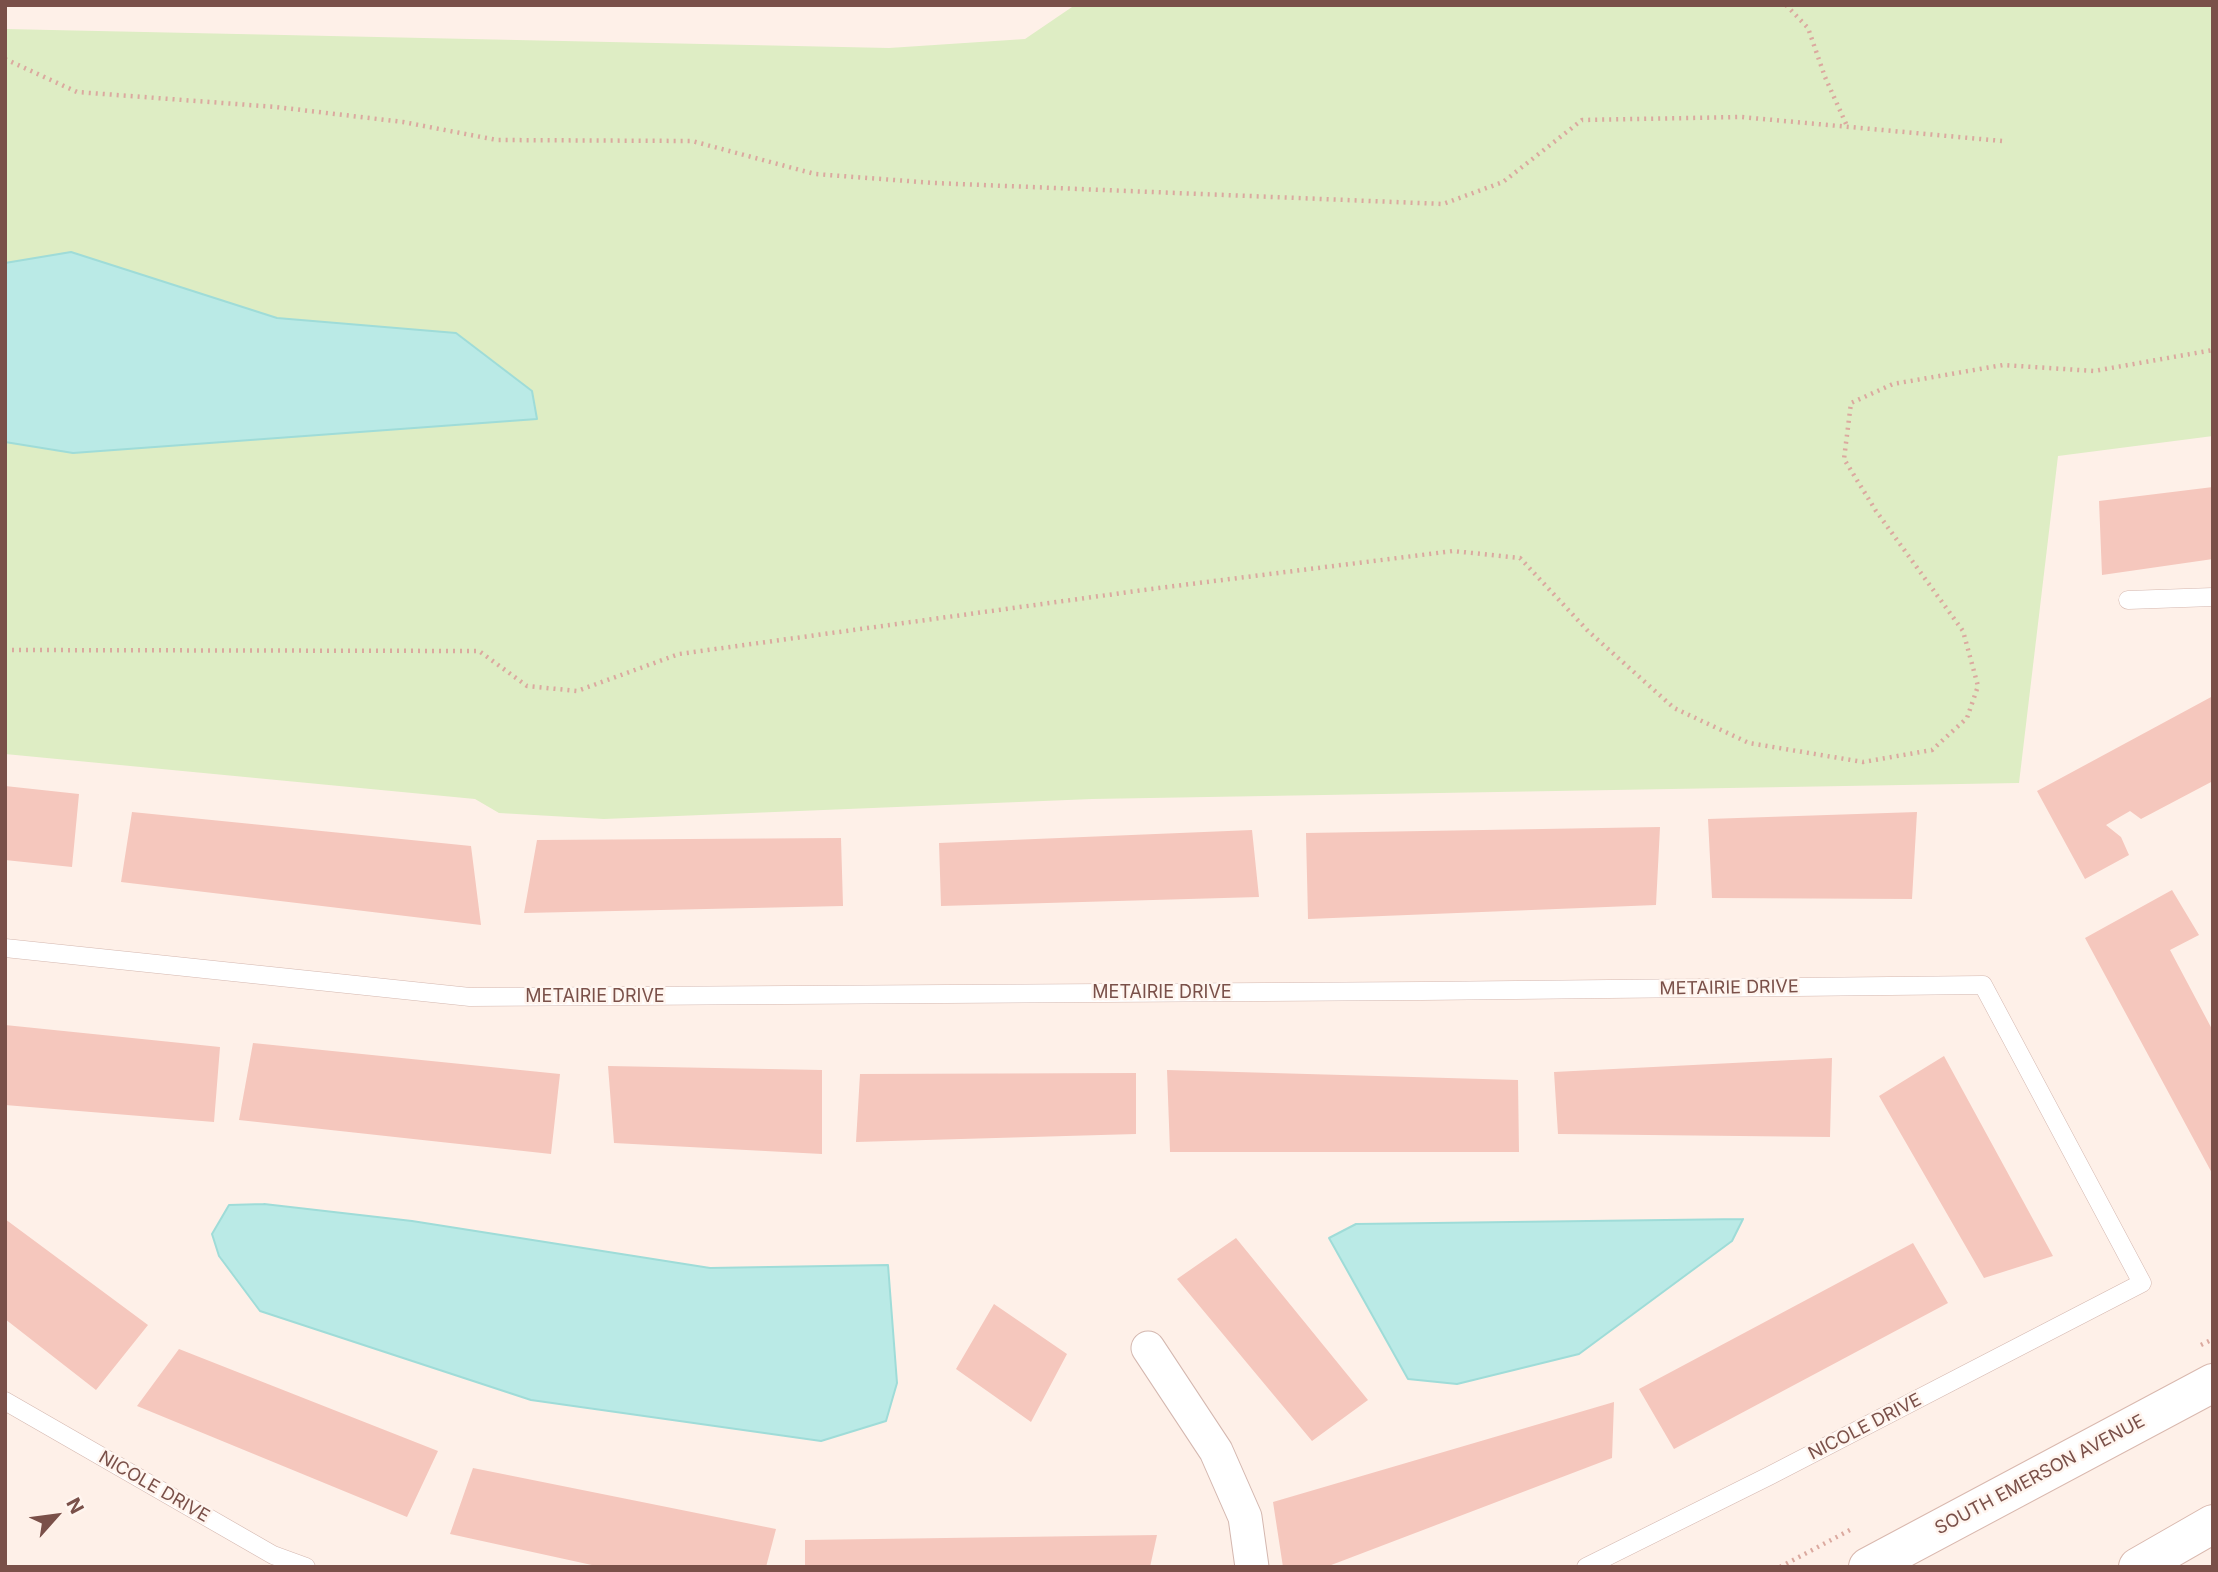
<!DOCTYPE html>
<style>
body{margin:0}
#map{position:relative;width:2218px;height:1572px;overflow:hidden;background:#fef0e8;font-family:Inter,sans-serif}
canvas{display:block}
.frame{position:absolute;inset:0;border:7px solid #7a5049;pointer-events:none}
.north{position:absolute;left:21px;top:1481px;width:70px;height:70px;-webkit-text-stroke:5px #fff5ef;paint-order:stroke;rotate:62deg;font-size:19px;font-weight:700;line-height:28px;text-align:center;color:#7a5049}
.north::after{content:'';display:block;margin:auto;width:24px;height:32px;background:#7a5049;clip-path:polygon(50% 0,100% 100%,50% 72%,0 100%)}
</style>
<div id="map">
<canvas width="2218" height="1572"></canvas>
<div class="frame"></div>
<div class="north">N</div>
</div>
<script>
const ctx = document.querySelector('canvas').getContext('2d');
ctx.lineJoin = 'round';
function fillPath(path, color) { ctx.fillStyle = color; ctx.fill(path, 'evenodd'); }
const shape = rows => new Path2D(rows.map(r => 'M' + r).join(''));
function strokePath(path, color, width, dash) { ctx.strokeStyle = color; ctx.lineWidth = width; ctx.lineCap = dash ? 'butt' : 'round'; ctx.setLineDash(dash || []); ctx.stroke(path); }
function write(font, color, halo, rows, align = 'center') {
  ctx.font = font + ' Inter,sans-serif'; ctx.lineWidth = 5; ctx.setLineDash([]); ctx.textBaseline = 'middle'; ctx.strokeStyle = halo; ctx.fillStyle = color; for (const [text, x, y, turn = 0] of rows) {
    ctx.save(); ctx.translate(x, y); ctx.rotate((+turn || 0) * Math.PI / 180); ctx.textAlign = isNaN(turn) ? turn : align; if (halo) ctx.strokeText(text, 0, 0); ctx.fillText(text, 0, 0); ctx.restore();
  }
}
fillPath(shape([
 [1075,5,2213,5,2213,436,2058,456,2019,783,1092,799,604,819,499,813,475,799,5,754,5,29,889,48,1025,39]
]), '#deedc4');
const water = shape([
 [71,252,277,318,456,333,532,391,537,419,73,453,5,442,5,263,71,252],
 [264,1204,412,1221,710,1268,888,1265,897,1383,886,1421,821,1441,531,1400,260,1311,219,1256,212,1234,229,1205,264,1204],
 [1743,1219,1732,1241,1579,1354,1457,1384,1408,1379,1329,1238,1356,1224,1743,1219]
]);
fillPath(water, '#baeae6');
strokePath(water, '#9fdcd8', 2);
fillPath(shape([
 [2213,487,2213,559,2102,575,2099,501],
 [2213,696,2213,781,2141,819,2130,811,2106,825,2121,837,2129,855,2085,879,2037,791],
 [5,786,79,794,72,867,5,860],
 [132,812,471,846,481,925,121,882],
 [1917,812,1912,899,1712,898,1708,819],
 [1660,827,1656,905,1308,919,1306,833],
 [1252,830,1259,897,941,906,939,843],
 [841,838,843,906,524,913,537,840],
 [2172,890,2199,935,2170,950,2213,1031,2213,1175,2085,938],
 [5,1025,220,1047,214,1122,5,1105],
 [253,1043,560,1074,551,1154,239,1120],
 [1944,1056,2053,1256,1984,1278,1879,1096],
 [1832,1058,1830,1137,1558,1134,1554,1072],
 [608,1066,822,1070,822,1154,614,1143],
 [1167,1070,1518,1080,1519,1152,1170,1152],
 [1136,1073,1136,1134,856,1142,860,1074],
 [5,1219,148,1325,96,1390,5,1319],
 [1236,1238,1368,1400,1312,1441,1177,1279],
 [1913,1243,1948,1303,1674,1449,1639,1389],
 [994,1304,1067,1354,1031,1422,956,1369],
 [179,1349,438,1451,407,1517,137,1406],
 [1614,1402,1612,1458,1326,1567,1283,1567,1273,1502],
 [473,1468,776,1529,766,1567,601,1567,450,1534],
 [1157,1535,1150,1567,805,1567,805,1540]
]), '#f5c7bd');
const service = shape([
 [2128,600,2213,597],
 [5,948,470,997,1422,991,1983,985,2142,1283,1769,1476,1586,1567],
 [5,1401,273,1555,306,1567]
]);
const minor = shape([
 [1148,1348,1216,1451,1245,1517,1252,1567]
]);
const secondary = shape([
 [1868,1567,2213,1383],
 [2138,1567,2213,1524]
]);
strokePath(service, '#d4b7af', 19);
strokePath(minor, '#d4b7af', 35);
strokePath(secondary, '#d9b8ae', 40);
strokePath(shape([
 [1786,5,1808,28,1825,77,1847,126],
 [5,59,77,92,276,107,403,122,497,140,692,141,815,174,934,183,1443,204,1503,182,1582,120,1741,117,2002,141],
 [5,650,479,651,527,686,577,691,679,654,1151,589,1453,551,1520,558,1588,631,1674,708,1749,743,1863,762,1932,750,1967,718,1978,686,1963,631,1876,511,1844,459,1851,403,1893,384,2003,365,2094,371,2213,350],
 [2201,1345,2213,1339],
 [1780,1567,1850,1530]
]), '#dba99f', 4.5, [2, 5]);
strokePath(service, '#fff', 18);
strokePath(minor, '#fff', 33);
strokePath(secondary, '#fff', 38);
write('18px', '#7a5049', '#fff5ef', [
 ["METAIRIE DRIVE",1729,988,-1],
 ["METAIRIE DRIVE",1162,993],
 ["METAIRIE DRIVE",595,997],
 ["NICOLE DRIVE",1865,1427,-27],
 ["SOUTH EMERSON AVENUE",2040,1475,-28],
 ["NICOLE DRIVE",154,1487,30]
]);
</script>
